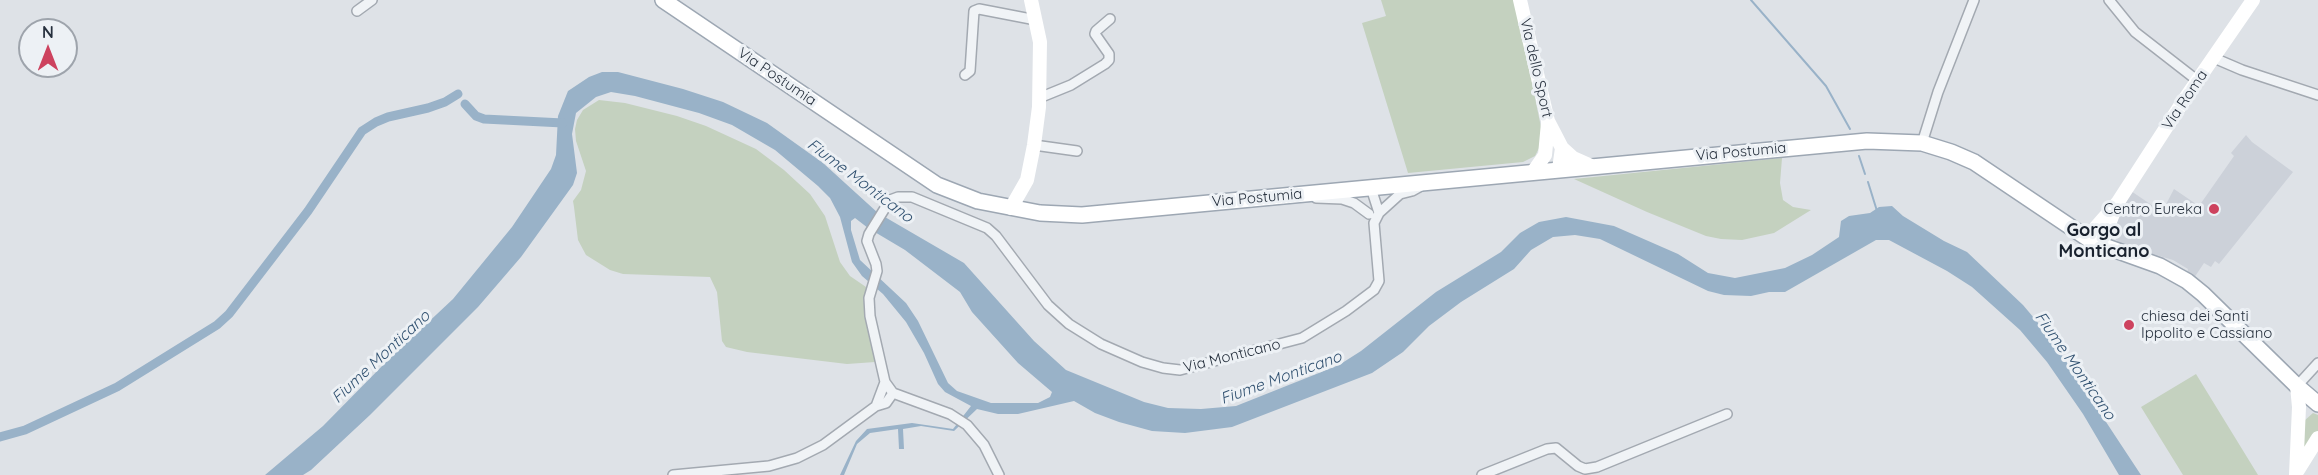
<!DOCTYPE html>
<style>
body{margin:0}
#map{position:relative;width:2318px;height:475px;overflow:hidden;background:#dee2e7;font-family:Quicksand,sans-serif}
canvas{display:block}
.north{position:absolute;left:18px;top:18px;width:60px;height:60px;box-sizing:border-box;background:#edf1f5;border:2px solid #9ea4ac;border-radius:50%;rotate:0deg;font-size:16px;font-weight:700;line-height:24px;text-align:center;color:#27313e}
.north::after{content:'';display:block;margin:auto;width:21px;height:27px;background:#cd425e;clip-path:polygon(50% 0,100% 100%,50% 72%,0 100%)}
</style>
<div id="map">
<canvas width="2318" height="475"></canvas>
<div class="north">N</div>
</div>
<script>
const ctx = document.querySelector('canvas').getContext('2d');
ctx.lineJoin = 'round';
function fillPath(path, color) { ctx.fillStyle = color; ctx.fill(path, 'evenodd'); }
const shape = rows => new Path2D(rows.map(r => 'M' + r).join(''));
function strokePath(path, color, width, dash) { ctx.strokeStyle = color; ctx.lineWidth = width; ctx.lineCap = dash ? 'butt' : 'round'; ctx.setLineDash(dash || []); ctx.stroke(path); }
function write(font, color, halo, rows, align = 'center') {
  ctx.font = font + ' Quicksand,sans-serif'; ctx.lineWidth = 6; ctx.setLineDash([]); ctx.textBaseline = 'middle'; ctx.strokeStyle = halo; ctx.fillStyle = color; for (const [text, x, y, turn = 0] of rows) {
    ctx.save(); ctx.translate(x, y); ctx.rotate((+turn || 0) * Math.PI / 180); ctx.textAlign = isNaN(turn) ? turn : align; if (halo) ctx.strokeText(text, 0, 0); ctx.fillText(text, 0, 0); ctx.restore();
  }
}
fillPath(shape([
 [2246,135,2252,142,2293,172,2219,264,2215,261,2211,267,2204,263,2194,278,2187,273,2188,269,2173,260,2123,245,2116,240,2114,229,2131,191,2162,212,2174,189,2199,206,2234,156,2231,153]
]), '#ccd1d9');
fillPath(shape([
 [1381,0,1515,0,1542,132,1540,134,1540,146,1535,156,1523,162,1408,173,1362,23,1386,16],
 [599,100,625,103,677,116,706,126,756,149,784,170,810,194,825,216,840,262,850,276,866,287,865,314,875,362,847,364,747,352,726,347,722,341,717,292,710,277,623,274,610,270,586,255,578,240,574,207,573,201,581,190,586,171,576,141,575,129,577,120,583,110],
 [1782,158,1780,183,1783,200,1793,207,1811,210,1774,233,1742,240,1721,239,1706,236,1647,212,1574,179],
 [2196,374,2258,475,2183,475,2141,407],
 [2313,413,2318,415,2318,431,2306,448,2302,449,2304,421]
]), '#c4d1bf');
fillPath(shape([
 [602,72,618,72,683,89,723,102,767,123,823,163,878,213,964,263,1034,341,1066,370,1144,402,1168,408,1201,409,1236,406,1339,365,1361,351,1436,292,1501,252,1520,233,1539,222,1566,217,1614,226,1678,254,1708,273,1735,278,1785,268,1812,255,1839,237,1841,221,1849,216,1870,213,1879,207,1892,206,1903,216,1944,241,1967,252,2023,305,2050,337,2141,475,2119,475,2083,414,2047,362,2020,330,1972,287,1947,271,1889,240,1876,240,1785,292,1769,292,1751,296,1724,295,1708,291,1600,239,1575,235,1553,237,1531,250,1514,269,1461,302,1429,326,1403,352,1372,373,1232,427,1185,433,1152,431,1119,422,1095,413,1074,401,1018,414,998,414,977,409,954,431,921,426,903,429,904,449,899,449,898,429,870,433,857,444,844,475,840,475,856,441,867,429,912,423,953,429,971,406,945,392,938,384,924,353,906,322,883,294,862,276,852,262,840,217,830,198,818,186,775,150,732,125,699,113,635,96,611,92,596,97,576,113,572,134,577,173,573,185,521,257,478,307,370,415,311,470,303,475,265,475,323,426,389,359,453,299,512,227,551,169,556,155,558,116,568,91,589,77],
 [855,218,868,228,905,250,960,292,972,312,1018,363,1052,392,1050,397,1038,403,991,403,957,391,948,383,918,321,906,303,860,260,851,230,851,221]
]), '#99b2c8');
strokePath(shape([
 [1751,0,1826,86,1850,129],
 [1859,156,1865,174],
 [1868,182,1877,211]
]), '#99b2c8', 2);
strokePath(shape([
 [465,104,476,116,484,119,563,123],
 [0,437,25,430,117,387,217,325,229,314,308,211,362,131,376,122,388,117,428,108,445,102,458,94]
]), '#99b2c8', 9);
const street = shape([
 [2109,0,2135,32,2198,81],
 [357,11,372,0],
 [2214,58,2242,70,2318,95],
 [965,75,970,71,974,11,979,9,1036,20],
 [1039,98,1071,85,1105,64,1109,60,1109,54,1095,34,1096,31,1110,19],
 [1922,143,1938,92,1974,0],
 [1034,145,1077,151],
 [1316,198,1342,199,1354,203,1369,214],
 [1379,213,1400,194,1412,191,1421,186],
 [2297,386,2318,363],
 [876,406,885,382],
 [673,475,769,466,797,458,823,445,876,406,886,403,893,393],
 [999,475,984,445,967,425,950,414,893,393,885,382,870,316,869,298,877,271,876,264,867,241,869,234,890,200,898,197,912,197,987,228,996,236,1048,305,1069,324,1101,344,1142,362,1163,368,1180,370,1302,338,1346,311,1374,290,1379,281,1374,223,1379,213,1371,188],
 [1482,475,1547,449,1556,448,1578,466,1585,469,1597,467,1727,414]
]);
const primary = shape([
 [663,0,937,185,978,201,1040,213,1082,215,1867,141,1922,143,1951,152,1974,162,2093,242,2160,266,2187,281,2203,294,2297,386,2318,404]
]);
strokePath(street, '#a3a9b1', 12);
strokePath(primary, '#9da7b3', 18);
strokePath(street, '#f0f3f6', 9);
strokePath(shape([
 [1520,0,1548,121,1562,148,1559,169],
 [1562,148,1573,158,1591,166],
 [1533,172,1545,155,1548,123],
 [1011,208,1027,180,1034,145,1039,107,1040,42,1031,0],
 [2093,242,2096,227,2118,202,2182,103,2253,0],
 [2101,245,2114,211],
 [2298,470,2318,438],
 [2296,475,2299,407,2297,386]
]), '#fff', 14);
strokePath(primary, '#fff', 15);
for (const [x, y, r, color] of [
 [2214,209,6,"#cd425e"],
 [2129,325,6,"#cd425e"]
]) { const dot = new Path2D(); dot.arc(x, y, r, 0, 2 * Math.PI); ctx.fillStyle = color; ctx.fill(dot); strokePath(dot, '#edf1f5', 2); }
write('15px', '#27313e', '#edf1f5', [
 ["Via dello Sport",1536,68,77],
 ["Via Postumia",777,77,34],
 ["Via Roma",2185,100,-56],
 ["Via Postumia",1741,152,-5],
 ["Via Postumia",1257,198,-5],
 ["Via Monticano",1232,356,-14]
]);
write('15px', '#27313e', '#edf1f5', [
 ["Centro Eureka",2202,209],
 ["chiesa dei Santi",2141,316,"left"],
 ["Ippolito e Cassiano",2141,333,"left"]
], 'right');
write('italic 16px', '#325271', '#edf1f5', [
 ["Fiume Monticano",860,181,37],
 ["Fiume Monticano",381,357,-43],
 ["Fiume Monticano",2075,366,55],
 ["Fiume Monticano",1281,378,-20]
]);
write('bold 18px', '#19222f', '#edf1f5', [
 ["Gorgo al",2104,231],
 ["Monticano",2104,252]
]);
</script>
